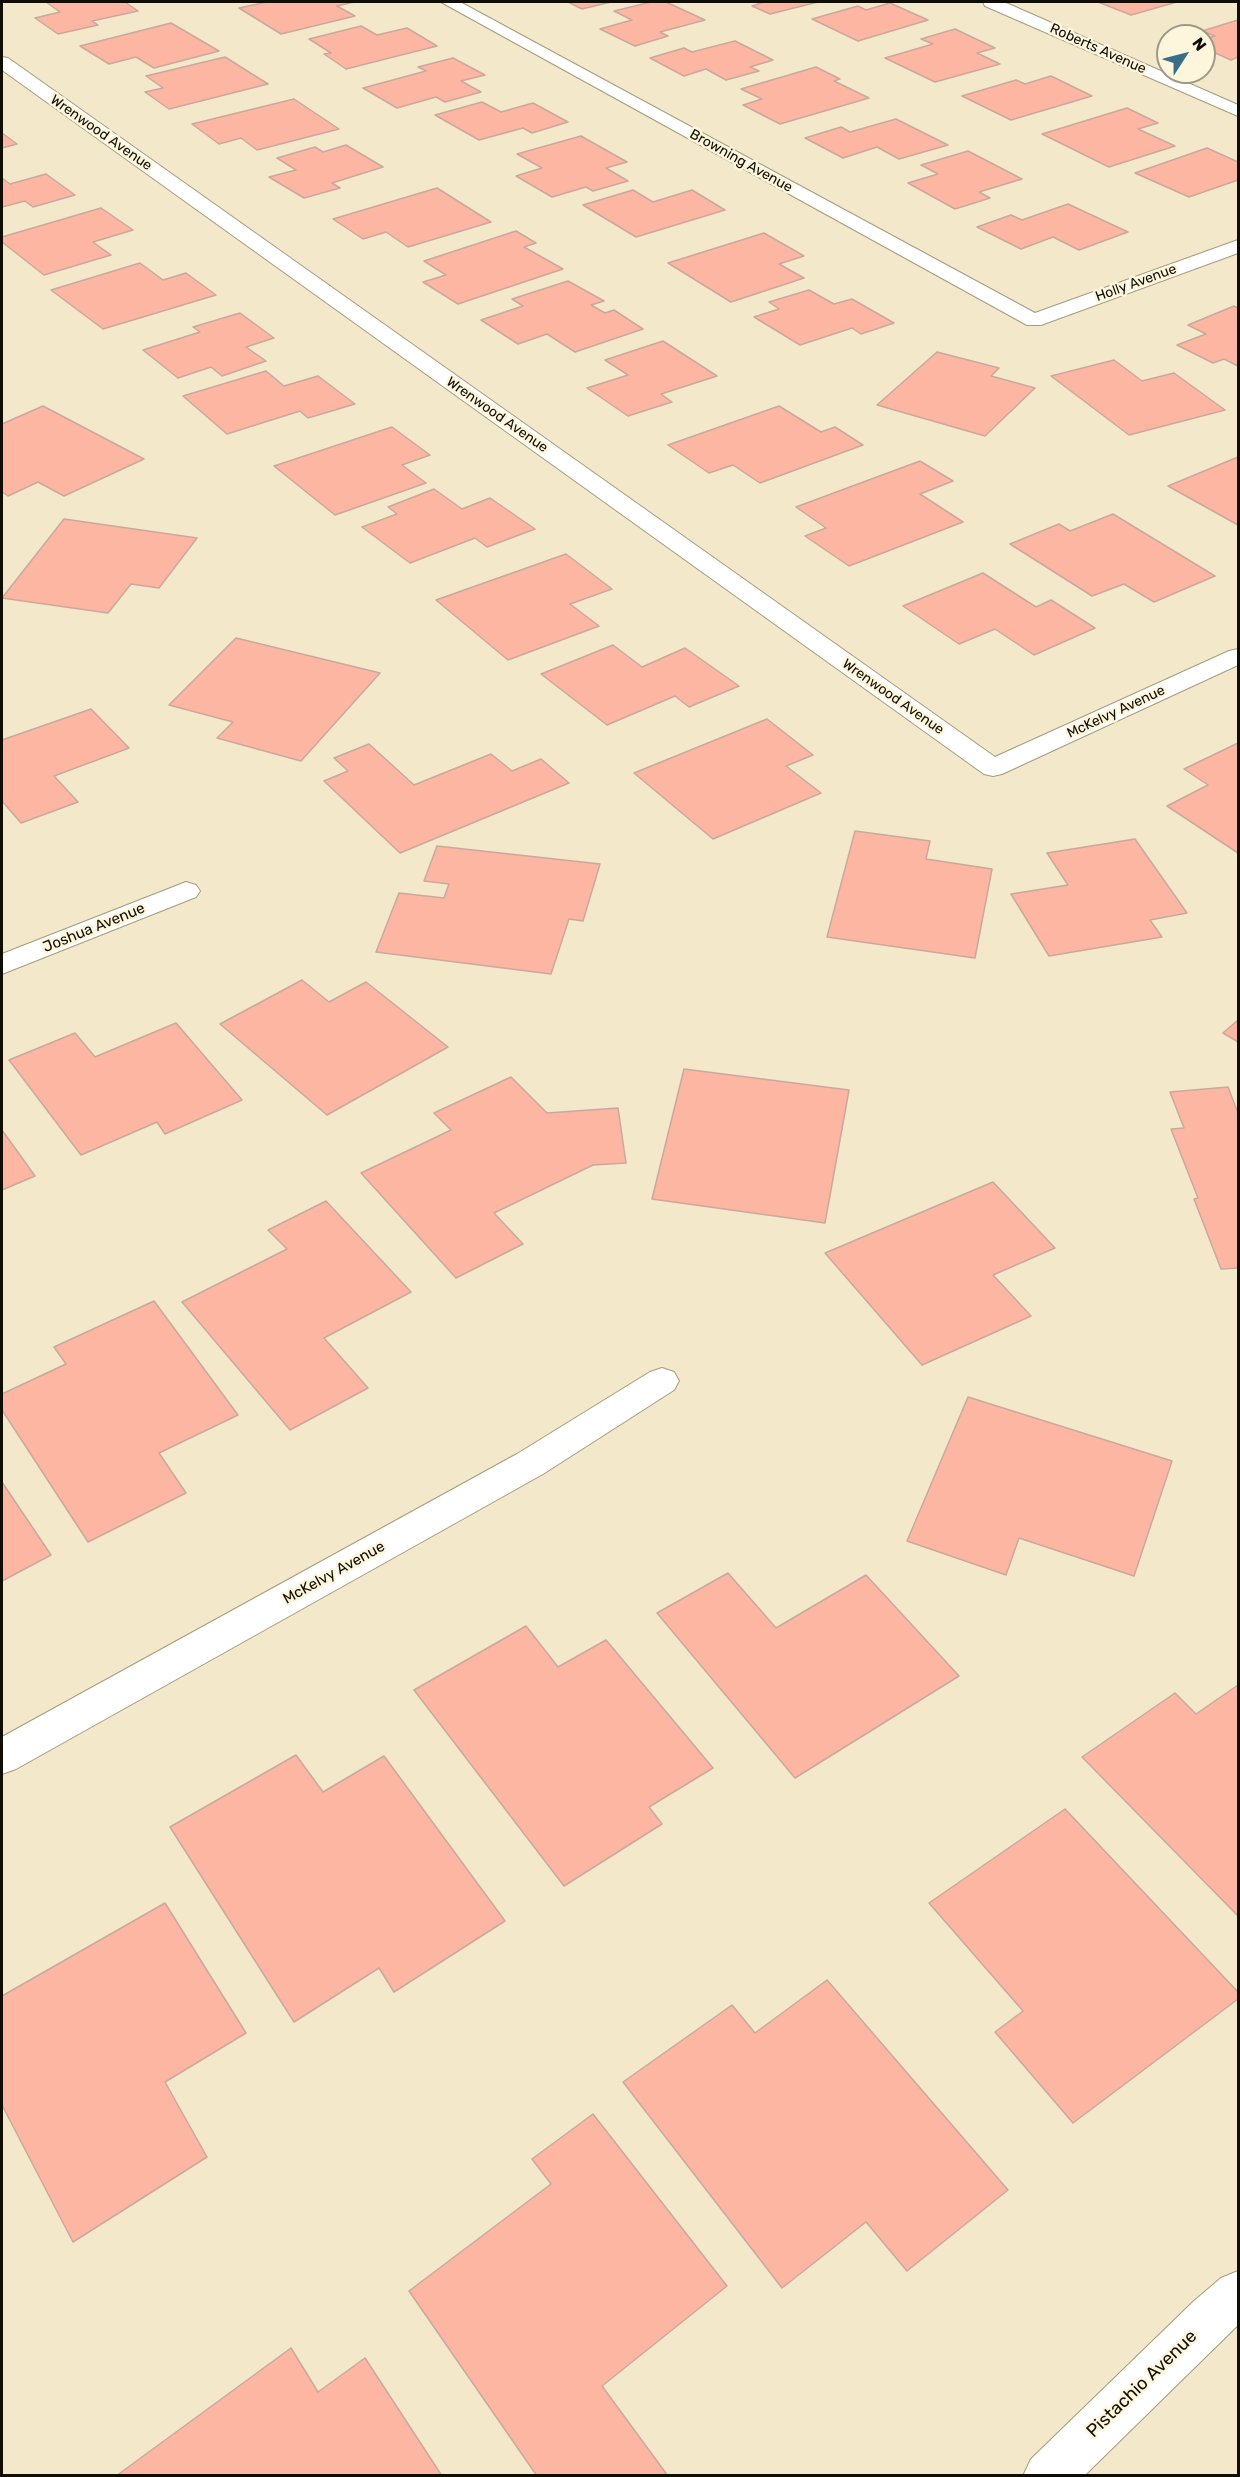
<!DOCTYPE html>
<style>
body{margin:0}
#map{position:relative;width:1240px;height:2477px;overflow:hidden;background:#f3e8c9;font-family:Rubik,sans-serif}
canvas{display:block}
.frame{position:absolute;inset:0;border:3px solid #100d04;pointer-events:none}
.north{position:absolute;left:1156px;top:24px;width:60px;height:60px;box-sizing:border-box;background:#fef6dc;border:2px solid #9f9986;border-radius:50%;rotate:54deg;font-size:16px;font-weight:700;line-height:24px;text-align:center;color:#100d04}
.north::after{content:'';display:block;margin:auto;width:21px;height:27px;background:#396e8a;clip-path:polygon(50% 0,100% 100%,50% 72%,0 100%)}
</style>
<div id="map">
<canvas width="1240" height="2477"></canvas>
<div class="frame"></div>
<div class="north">N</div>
</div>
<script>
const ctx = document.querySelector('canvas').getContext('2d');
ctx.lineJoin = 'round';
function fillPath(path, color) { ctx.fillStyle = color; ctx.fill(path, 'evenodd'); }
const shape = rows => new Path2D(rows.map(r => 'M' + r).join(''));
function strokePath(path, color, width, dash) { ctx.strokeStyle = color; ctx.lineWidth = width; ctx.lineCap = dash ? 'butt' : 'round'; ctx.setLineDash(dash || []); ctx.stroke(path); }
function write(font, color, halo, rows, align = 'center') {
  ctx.font = font + ' Rubik,sans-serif'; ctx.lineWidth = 5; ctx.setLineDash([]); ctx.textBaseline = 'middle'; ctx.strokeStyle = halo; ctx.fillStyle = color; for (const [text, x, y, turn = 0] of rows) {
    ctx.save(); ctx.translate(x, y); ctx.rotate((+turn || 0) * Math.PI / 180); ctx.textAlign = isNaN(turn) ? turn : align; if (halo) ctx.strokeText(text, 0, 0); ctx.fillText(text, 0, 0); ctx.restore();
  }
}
const building = shape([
 [46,2,125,2,138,11,92,21,98,25,58,34,35,18,60,12,46,2],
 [267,2,354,2,337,6,355,16,281,34,239,8,267,2],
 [568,2,611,2,582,9,568,2],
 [651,2,666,2,705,20,660,32,668,36,635,46,600,29,632,20,614,11,651,2],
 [764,2,818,2,770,14,752,6,764,2],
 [1098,2,1177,2,1131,15,1098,2],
 [890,3,928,20,858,41,812,19,858,6,866,10,890,3],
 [1238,20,1238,57,1231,60,1204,48,1204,39,1215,36,1202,31,1238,20],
 [171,23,219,51,154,68,136,57,109,64,80,46,171,23],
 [361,26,377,35,407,28,437,46,346,69,324,54,331,53,309,39,361,26],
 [955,29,995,48,977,53,1000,64,935,82,885,58,933,44,921,39,955,29],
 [735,41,773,60,750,67,759,71,726,80,706,69,684,76,650,58,684,48,692,52,735,41],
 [225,57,268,84,169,109,145,92,163,88,146,76,225,57],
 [453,58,485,75,461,81,481,92,445,102,436,97,397,108,363,88,426,71,418,67,453,58],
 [816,67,840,79,834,81,869,98,780,124,743,105,762,99,741,89,816,67],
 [1051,76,1092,96,1011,120,962,96,1016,80,1025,84,1051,76],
 [294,99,339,129,257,150,241,138,219,144,192,124,294,99],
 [482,102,501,112,533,103,568,122,532,133,523,128,479,140,435,115,482,102],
 [1127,108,1158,123,1138,129,1175,146,1109,167,1042,134,1127,108],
 [896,119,948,145,899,159,877,147,843,158,805,138,841,127,850,132,896,119],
 [2,133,17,144,2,148,2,133],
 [581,136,627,162,606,168,628,181,593,191,586,187,552,197,516,176,542,168,517,154,581,136],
 [346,145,383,167,332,183,340,188,304,198,269,177,296,170,277,158,315,147,323,152,346,145],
 [1207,148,1238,162,1238,180,1189,197,1135,173,1207,148],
 [968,151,1022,179,979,192,990,198,955,209,908,183,938,174,921,165,968,151],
 [46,174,75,195,33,207,25,201,2,207,2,178,10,184,46,174],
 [437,188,491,222,408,247,386,232,363,239,333,219,437,188],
 [633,190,653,202,692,190,725,210,636,237,583,205,633,190],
 [1068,204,1128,232,1079,250,1053,237,1021,249,977,227,1011,215,1022,220,1068,204],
 [101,208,133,230,93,242,111,255,44,275,2,242,2,237,101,208],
 [516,231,536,243,524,247,563,269,458,304,423,282,446,275,424,261,516,231],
 [764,233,804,256,779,264,804,278,731,302,668,263,764,233],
 [140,263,163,280,186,273,216,295,103,329,51,290,140,263],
 [568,281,604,301,591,305,605,313,614,310,643,329,575,352,547,334,518,344,481,320,523,306,512,299,568,281],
 [809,290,834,304,852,299,894,323,861,334,852,328,800,345,754,317,779,309,769,302,809,290],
 [1234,306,1238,308,1238,366,1224,359,1213,363,1177,345,1206,334,1188,325,1234,306],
 [240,313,274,338,246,347,266,361,222,376,211,367,178,378,143,350,200,332,193,327,240,313],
 [663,341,717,376,661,394,672,402,628,416,587,388,628,375,605,360,663,341],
 [937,352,999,368,991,376,1035,388,985,436,877,405,937,352],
 [1114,360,1142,381,1174,373,1225,410,1129,435,1051,376,1114,360],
 [266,371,284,386,318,376,355,404,308,418,300,411,227,434,183,396,266,371],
 [43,406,144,459,64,496,38,482,8,496,2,492,2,424,43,406],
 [779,406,821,432,835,427,863,445,760,483,733,465,709,473,668,445,779,406],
 [392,427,430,455,402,465,426,483,335,515,274,466,392,427],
 [1238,457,1238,525,1168,486,1238,457],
 [920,461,953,481,920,494,963,522,849,566,805,536,826,528,796,507,920,461],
 [434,489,462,509,490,498,535,529,487,547,475,538,410,563,362,527,397,514,388,507,434,489],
 [1113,514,1215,576,1154,602,1124,584,1092,596,1010,544,1059,524,1070,531,1113,514],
 [64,519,197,538,159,588,131,584,108,613,2,598,64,519],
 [566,554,612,589,570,604,599,626,508,660,436,600,566,554],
 [983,573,1036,607,1051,600,1095,628,1034,655,995,629,959,644,903,606,983,573],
 [236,638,380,673,301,761,217,738,233,722,169,705,236,638],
 [613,645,642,667,685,648,739,686,689,707,675,696,607,725,541,674,613,645],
 [91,709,129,748,54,776,78,802,21,823,2,801,2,740,91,709],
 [767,719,813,755,786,766,821,793,713,839,634,773,767,719],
 [1238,743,1238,853,1167,806,1208,785,1184,769,1238,743],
 [369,744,414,785,491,754,512,771,541,759,569,783,400,853,324,781,348,771,334,758,369,744],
 [855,831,930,841,926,859,992,869,975,958,827,937,855,831],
 [1135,839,1187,913,1150,920,1162,937,1049,956,1011,894,1068,885,1047,853,1135,839],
 [437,846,600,864,583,921,569,919,551,974,376,952,399,893,444,898,449,884,424,881,437,846],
 [302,980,329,1002,366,982,448,1047,327,1115,220,1024,302,980],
 [1238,1020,1238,1042,1223,1033,1238,1020],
 [176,1023,242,1100,165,1134,157,1122,81,1155,9,1060,75,1033,95,1057,176,1023],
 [684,1069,849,1090,825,1223,652,1199,684,1069],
 [511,1077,547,1113,618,1108,626,1163,593,1165,494,1213,523,1244,456,1278,361,1173,451,1130,434,1113,511,1077],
 [1228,1087,1238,1113,1238,1268,1221,1269,1194,1199,1198,1198,1171,1129,1184,1128,1170,1092,1228,1087],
 [2,1130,35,1176,2,1190,2,1130],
 [993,1182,1055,1248,993,1275,1031,1316,922,1365,825,1253,993,1182],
 [326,1201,411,1292,324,1338,368,1388,290,1430,182,1302,287,1249,268,1230,326,1201],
 [154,1301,238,1415,159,1453,186,1493,88,1542,2,1410,2,1394,66,1364,54,1347,154,1301],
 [968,1397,1172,1461,1134,1576,1019,1538,1006,1575,907,1541,968,1397],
 [2,1482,51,1555,2,1581,2,1482],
 [728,1573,776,1628,866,1575,959,1676,795,1778,657,1613,728,1573],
 [526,1626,558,1667,606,1640,713,1768,649,1807,662,1824,564,1886,414,1690,526,1626],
 [1238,1685,1238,1916,1082,1757,1175,1693,1196,1714,1238,1685],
 [296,1755,323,1792,384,1756,505,1921,394,1992,379,1968,294,2022,170,1827,296,1755],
 [1065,1809,1238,1992,1238,1999,1073,2123,995,2032,1023,2011,929,1903,1065,1809],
 [165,1903,246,2033,165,2082,207,2157,73,2242,2,2105,2,1996,165,1903],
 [827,1980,1008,2190,907,2271,866,2222,782,2288,623,2082,732,2005,755,2033,827,1980],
 [593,2114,727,2286,602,2386,668,2476,537,2476,409,2291,551,2184,532,2159,593,2114],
 [291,2348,318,2392,365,2358,442,2476,116,2476,291,2348]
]);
fillPath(building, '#fdb6a2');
strokePath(building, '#cba89e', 1.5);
const minor = shape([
 [441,2,460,2,1035,313,1238,240,1238,253,1041,325,1027,325,441,2],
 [983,2,1004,2,1238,105,1238,116,985,6,983,2],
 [2,57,8,58,995,757,1229,651,1238,649,1238,665,1002,774,993,776,984,774,2,70,2,57],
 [186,882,196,885,200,891,196,897,2,974,2,954,186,882],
 [662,1368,674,1372,679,1381,674,1390,543,1474,16,1769,2,1774,2,1737,517,1454,650,1372,662,1368],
 [1238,2271,1238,2325,1084,2476,1023,2476,1031,2459,1194,2301,1221,2278,1238,2271]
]);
strokePath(minor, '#a59b7e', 2);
fillPath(minor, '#fff');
write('14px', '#100d04', '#fef6dc', [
 ["Roberts Avenue",1098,49,24],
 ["Wrenwood Avenue",101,133,35],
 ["Browning Avenue",741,161,29],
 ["Holly Avenue",1136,283,-20],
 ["Wrenwood Avenue",497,415,35],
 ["Wrenwood Avenue",893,697,35],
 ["McKelvy Avenue",1116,712,-25]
]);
write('15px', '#100d04', '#fef6dc', [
 ["Joshua Avenue",94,928,-22],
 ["McKelvy Avenue",334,1573,-29]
]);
write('18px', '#100d04', '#fef6dc', [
 ["Pistachio Avenue",1142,2384,-44]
]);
</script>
